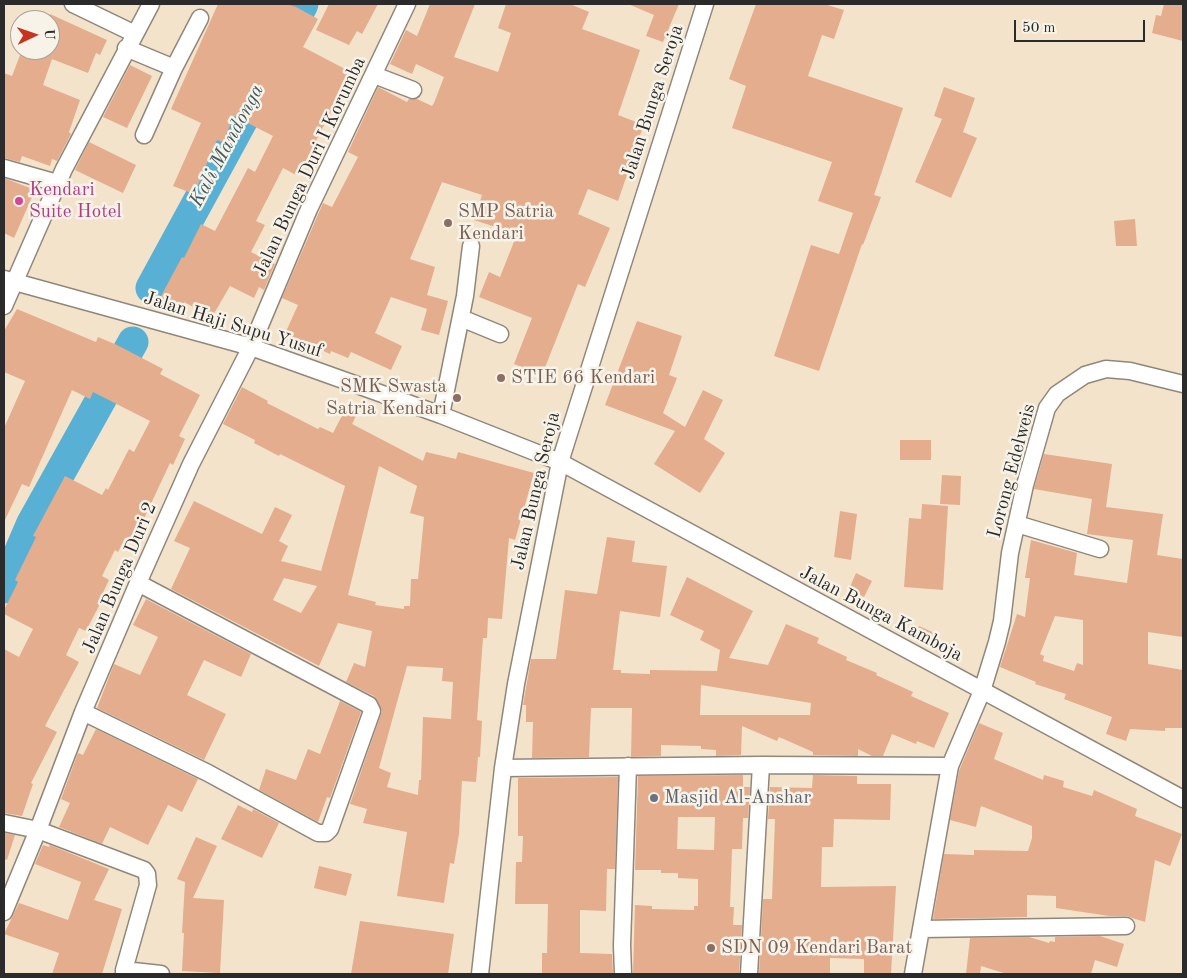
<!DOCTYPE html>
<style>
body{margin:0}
#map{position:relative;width:1187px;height:978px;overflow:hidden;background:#f4e3cb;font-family:"Old Standard TT",serif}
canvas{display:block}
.frame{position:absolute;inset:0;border:5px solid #2b2b2b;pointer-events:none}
.north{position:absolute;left:10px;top:10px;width:50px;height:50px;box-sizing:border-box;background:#f7f3e8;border:1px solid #a5a39c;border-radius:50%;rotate:87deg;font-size:14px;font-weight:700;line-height:20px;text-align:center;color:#2b2b2b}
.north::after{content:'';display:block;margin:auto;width:18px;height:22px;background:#c8321e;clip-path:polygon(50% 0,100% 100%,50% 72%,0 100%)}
.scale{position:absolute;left:1014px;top:20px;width:131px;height:22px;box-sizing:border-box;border:2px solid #2b2b2b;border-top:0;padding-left:6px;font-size:15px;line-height:18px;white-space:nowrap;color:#2b2b2b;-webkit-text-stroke:4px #f7f3e8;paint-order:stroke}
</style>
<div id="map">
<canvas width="1187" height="978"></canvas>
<div class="frame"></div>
<div class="north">U</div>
<div class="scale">50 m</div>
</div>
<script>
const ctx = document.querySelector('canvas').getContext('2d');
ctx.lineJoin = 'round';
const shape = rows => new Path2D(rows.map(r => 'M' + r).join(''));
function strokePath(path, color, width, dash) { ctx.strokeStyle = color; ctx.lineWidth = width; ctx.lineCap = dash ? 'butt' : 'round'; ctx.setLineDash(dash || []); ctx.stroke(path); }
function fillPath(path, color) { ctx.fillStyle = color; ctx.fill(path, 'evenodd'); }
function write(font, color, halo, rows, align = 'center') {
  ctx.font = font + ' "Old Standard TT",serif'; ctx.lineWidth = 5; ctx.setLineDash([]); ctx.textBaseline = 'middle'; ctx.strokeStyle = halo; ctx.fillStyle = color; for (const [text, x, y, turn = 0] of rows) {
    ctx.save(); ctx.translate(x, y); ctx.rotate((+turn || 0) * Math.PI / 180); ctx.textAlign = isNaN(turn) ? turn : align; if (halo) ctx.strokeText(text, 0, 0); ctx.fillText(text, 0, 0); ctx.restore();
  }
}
strokePath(shape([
 [151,288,272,66,303,4],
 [4,588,32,523,133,342]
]), '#58b1d5', 31);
fillPath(shape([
 [218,4,287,4,296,7,318,19,303,47,349,71,337,95,339,96,298,176,283,168,256,221,265,225,251,252,275,264,264,290,259,287,254,298,230,286,212,317,184,302,181,309,160,298,182,257,184,258,201,224,215,231,248,168,255,172,273,136,234,116,223,142,217,140,194,194,173,186,201,123,171,109],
 [329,4,378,4,362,34,357,31,349,45,316,30],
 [430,4,475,4,454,57,498,72,511,33,498,28,506,4,570,4,589,12,582,29,640,50,618,115,644,125,628,165,630,166,618,201,588,189,578,214,610,228,585,287,578,284,542,375,514,364,532,318,479,297,489,272,500,277,517,234,474,220,482,195,442,182,410,259,435,267,427,295,448,301,439,335,421,330,427,309,391,297,375,333,402,346,391,370,351,352,348,358,331,351,330,354,300,340,298,345,283,338,298,305,282,298,323,203,332,207,358,157,348,152,378,87,407,102,409,99,417,99,432,106,434,103,444,77,416,64,412,74,390,64,406,30,417,36],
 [628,4,679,4,663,42,646,36,654,15],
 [756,4,824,4,844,10,834,39,822,35,808,76,903,108,874,195,881,197,863,245,862,244,819,371,774,356,811,245,839,254,853,213,818,201,832,162,732,128,746,86,729,79],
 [1164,4,1183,4,1183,41,1152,33,1156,15,1161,16],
 [50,14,107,40,100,55,96,53,88,73,52,59,43,85,80,100,69,132,71,134,57,161,52,159,50,166,22,156,20,162,4,158,4,73,12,76,22,50,50,50],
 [130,65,152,76,127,128,103,117],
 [944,87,975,98,963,132,977,138,951,198,915,182,942,119,934,116],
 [89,142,136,165,123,193,75,170],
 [4,178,35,190,14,238,4,233],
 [1135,219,1137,246,1116,246,1114,221],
 [17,309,96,342,98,337,117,345,163,369,160,374,200,395,179,436,185,439,173,465,170,463,133,542,125,538,118,552,115,550,102,576,109,580,100,599,102,600,86,631,79,628,66,655,79,662,45,726,57,732,31,783,33,784,22,816,4,813,4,649,19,657,33,629,4,614,4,610,18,582,15,580,36,537,33,536,65,476,102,495,106,488,108,490,129,449,134,452,150,421,93,392,90,399,72,390,29,487,22,484,4,522,4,428,25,381,4,372,4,331],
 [637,321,682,336,669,375,677,378,663,413,685,427,703,390,723,400,704,439,725,453,700,493,654,464,675,431,605,405],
 [242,387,268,401,267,403,318,429,320,427,333,433,346,408,357,414,352,424,423,461,426,452,456,459,458,452,534,473,515,540,509,538,502,619,488,618,487,638,483,638,477,720,482,721,480,757,478,757,476,782,462,781,459,834,454,864,450,863,444,903,397,896,407,832,363,823,367,809,350,804,382,711,374,696,346,682,354,663,365,667,372,631,338,623,319,666,171,589,190,548,174,541,194,501,262,534,275,507,292,515,279,541,288,546,281,561,321,571,345,486,280,454,279,456,254,443,255,440,223,424],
 [379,466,417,486,410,513,424,517,418,579,411,579,410,606,404,606,404,609,375,605,376,602,348,595],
 [284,578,317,586,301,613,273,600],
 [407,666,443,668,442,681,453,682,451,719,423,717,421,780,419,780,418,795,387,787,391,773,379,768],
 [900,440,931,440,931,460,900,460],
 [1044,454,1112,464,1106,507,1163,514,1157,555,1183,559,1183,637,1148,632,1148,664,1183,670,1183,728,1165,728,1165,731,1130,729,1126,741,1106,734,1112,717,1064,699,1066,694,1035,684,1036,682,1000,667,1017,614,1025,617,1030,578,1025,578,1031,540,1077,553,1074,575,1127,583,1133,540,1087,534,1092,499,1034,489],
 [1055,616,1083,620,1083,665,1077,663,1074,671,1043,661,1044,656,1040,654],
 [942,475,961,476,960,505,940,504],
 [922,504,948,506,943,590,904,587,909,518,921,519],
 [840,511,857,514,851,560,834,557],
 [607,537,635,541,632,562,667,566,660,617,620,611,613,670,621,670,621,673,650,674,650,670,717,671,720,650,700,640,704,631,670,615,687,577,753,611,729,658,768,665,786,624,819,638,817,643,847,657,846,660,877,673,876,675,913,692,911,696,949,713,934,748,917,741,916,744,892,734,883,756,872,756,858,749,858,756,813,755,813,752,779,737,777,741,742,726,741,755,716,756,716,750,701,749,701,746,661,745,661,756,631,757,632,708,591,708,589,757,532,758,533,722,526,722,526,705,523,705,531,659,556,659,565,590,597,594],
 [701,685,811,703,810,715,700,715],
 [856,573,872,581,864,597,849,589],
 [146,599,251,654,241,677,204,660,187,695,226,714,204,760,97,708,114,664,140,675,158,637,133,625],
 [919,626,937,634,932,646,914,638],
 [340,701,361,712,330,798,327,797,318,822,259,790,266,769,296,780,308,749,320,754],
 [979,723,1003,733,994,759,1043,780,1044,775,1064,781,1063,787,1092,796,1094,790,1137,809,1135,816,1182,834,1170,866,1155,860,1145,922,1126,916,1109,916,1056,908,1056,896,1027,895,1027,917,933,919,944,854,974,855,974,850,1028,851,1032,838,1032,826,981,806,976,827,950,820,959,771],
 [96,729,198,779,182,812,168,805,148,845,110,827,102,844,59,827,70,803,61,799,78,753,83,755],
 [743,775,743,787,750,787,748,818,743,818,742,849,732,849,730,907,734,907,733,925,742,925,739,974,633,974,635,905,652,906,652,909,694,910,694,906,698,906,698,879,678,878,678,873,661,873,661,870,635,870,638,776],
 [678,817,715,817,714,850,677,849],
 [813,775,857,776,857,784,891,784,890,820,834,819,833,847,822,847,821,887,896,886,891,974,864,974,864,959,830,958,830,974,759,974,763,899,772,899,775,819,768,819,770,787,812,788],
 [618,777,615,869,607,869,606,911,580,910,580,953,612,954,613,974,542,974,542,953,547,953,548,904,515,904,516,862,522,862,523,836,518,836,518,778],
 [238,805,252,812,253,809,279,823,262,858,221,839],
 [4,833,15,835,7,860,4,859],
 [196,837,217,846,193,898,224,900,220,973,182,971,184,933,182,933,185,882,177,879],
 [43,845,49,847,50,845,109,869,94,900,122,909,102,974,52,974,59,953,4,934,19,903,68,920,81,882,35,864],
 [319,866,352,874,346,896,314,888],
 [360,921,454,934,448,974,351,974],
 [1100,936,1124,944,1117,967,1095,960,1091,974,1007,974,981,966,980,974,966,974,970,938,1029,937,1049,943,1050,941,1055,942,1055,937]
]), '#e4ad8d');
const street = shape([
 [73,4,133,33],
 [126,48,174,68,200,18],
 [374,75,413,90],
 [144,135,174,68],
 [4,168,57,183],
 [4,279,251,347,441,415,560,462,1183,799],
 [4,306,64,169,151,4],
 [461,318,500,334],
 [441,415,465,296,471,246],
 [1017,524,1100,549],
 [83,712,208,773,318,833,326,833,330,829,372,711,369,705,138,583],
 [503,768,761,765],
 [4,823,38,830,144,870,147,874,148,885,124,970],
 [4,912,38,830,83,712,138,583,191,464,251,347,309,209,407,4],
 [921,929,1126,926],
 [124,974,124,970,161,974],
 [480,974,503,768,516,684,560,462,705,4],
 [623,974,622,945,628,766],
 [749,974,761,765,950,766],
 [913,974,950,766,982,691,997,642,1002,621,1010,553,1025,485,1047,408,1057,394,1085,375,1106,369,1130,371,1183,384]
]);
strokePath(street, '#90877b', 19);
strokePath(street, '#fff', 16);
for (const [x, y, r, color] of [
 [19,201,5,"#d1479c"],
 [448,223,5,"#8d6e63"],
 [501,378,5,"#8d6e63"],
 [457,398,5,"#8d6e63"],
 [654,798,5,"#6b7280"],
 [711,948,5,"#8d6e63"]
]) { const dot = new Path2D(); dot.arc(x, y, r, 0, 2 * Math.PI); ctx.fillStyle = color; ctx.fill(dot); strokePath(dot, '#f7f3e8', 2); }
write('19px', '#2b2b2b', '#f7f3e8', [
 ["Jalan Bunga Seroja",653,102,-72],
 ["Jalan Bunga Duri I Korumba",310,167,-65],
 ["Jalan Haji Supu Yusuf",233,325,17],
 ["Lorong Edelweis",1012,471,-75],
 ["Jalan Bunga Seroja",536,491,-77],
 ["Jalan Bunga Duri 2",120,578,-67],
 ["Jalan Bunga Kamboja",881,614,28]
]);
write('19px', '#b23c85', '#f7f3e8', [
 ["Kendari",29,190],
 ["Suite Hotel",29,212]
], 'left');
write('19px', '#785e54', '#f7f3e8', [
 ["SMP Satria",458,212],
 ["Kendari",458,234],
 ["STIE 66 Kendari",511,378],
 ["SMK Swasta",447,387,"right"],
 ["Satria Kendari",447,409,"right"],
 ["SDN 09 Kendari Barat",721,948]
], 'left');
write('19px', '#5b616d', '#f7f3e8', [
 ["Masjid Al-Anshar",664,798]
], 'left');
write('italic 20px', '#3b5a66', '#f7f3e8', [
 ["Kali Mandonga",227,146,-62]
]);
</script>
